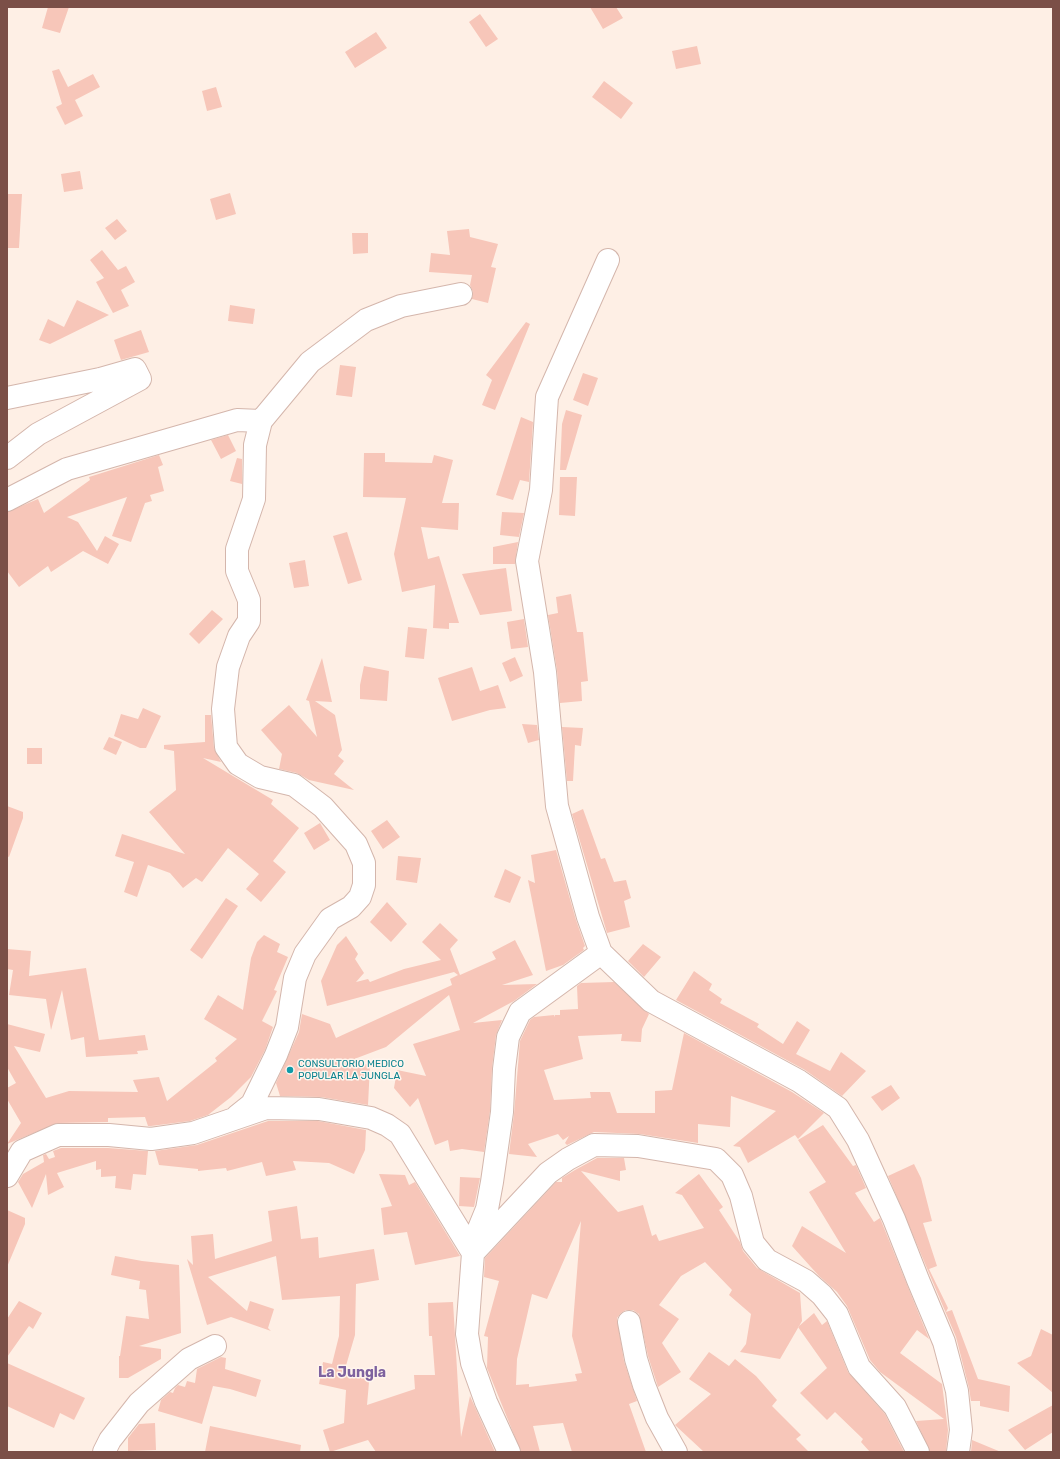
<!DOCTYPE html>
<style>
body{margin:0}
#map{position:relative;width:1060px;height:1459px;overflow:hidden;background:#feefe5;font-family:Rubik,sans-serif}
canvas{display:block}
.frame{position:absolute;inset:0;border:8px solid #7b4f47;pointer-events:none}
</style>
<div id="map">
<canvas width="1060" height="1459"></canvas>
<div class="frame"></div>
</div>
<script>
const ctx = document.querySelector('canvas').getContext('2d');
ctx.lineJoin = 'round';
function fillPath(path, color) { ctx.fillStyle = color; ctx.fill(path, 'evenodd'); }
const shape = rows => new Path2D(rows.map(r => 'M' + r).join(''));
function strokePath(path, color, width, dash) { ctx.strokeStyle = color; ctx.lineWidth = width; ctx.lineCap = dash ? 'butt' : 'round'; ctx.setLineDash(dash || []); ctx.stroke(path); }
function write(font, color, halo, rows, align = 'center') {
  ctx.font = font + ' Rubik,sans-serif'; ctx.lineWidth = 3; ctx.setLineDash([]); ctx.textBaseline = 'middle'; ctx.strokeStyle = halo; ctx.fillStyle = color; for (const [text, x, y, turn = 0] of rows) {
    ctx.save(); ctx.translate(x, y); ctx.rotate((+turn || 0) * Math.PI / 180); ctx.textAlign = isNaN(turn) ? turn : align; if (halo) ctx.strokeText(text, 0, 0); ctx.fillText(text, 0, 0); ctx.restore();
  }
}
fillPath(shape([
 [48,7,69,7,60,33,42,28],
 [590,7,616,7,623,18,603,29],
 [480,14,498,39,486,47,469,22],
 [376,32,387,48,355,68,345,52],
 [697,46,701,64,676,69,672,51],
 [59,69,68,87,93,74,100,87,75,100,83,116,65,125,56,107,62,104,52,71],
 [604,81,633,103,621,119,592,97],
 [216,87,222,107,207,111,202,91],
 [80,171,83,189,64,192,61,174],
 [230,193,236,214,216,220,210,199],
 [7,194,22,194,19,248,7,248],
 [117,219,127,231,115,240,105,228],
 [469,229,470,237,498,244,491,267,496,268,488,303,472,299,473,292,470,285,472,275,429,272,431,253,450,255,447,231],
 [352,233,368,233,368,253,353,254],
 [102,250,118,270,126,266,135,282,121,290,129,306,113,313,96,282,104,278,90,260],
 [77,300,109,315,50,344,39,340,48,319,64,327],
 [230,305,255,309,253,324,228,321],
 [526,322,530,324,495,410,482,405,492,380,486,375],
 [141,330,149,352,121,360,114,340],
 [340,365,356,367,352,397,336,395],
 [583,373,598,378,588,406,573,400],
 [566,410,582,415,566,470,560,470,562,424],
 [521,417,533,422,529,482,520,480,513,500,496,495],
 [228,435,236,451,221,459,211,440],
 [364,453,385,453,385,462,432,463,434,455,453,460,442,503,459,503,458,530,421,527,428,559,439,556,459,623,449,623,449,629,433,628,435,585,402,592,394,554,406,498,363,497],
 [159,455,163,465,158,467,164,491,150,495,152,501,145,503,131,542,112,536,127,497,67,517,78,522,97,551,105,536,119,544,108,564,83,551,51,572,48,566,19,587,7,571,7,512,38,499,44,513,90,480,89,477],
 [237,458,242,459,242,484,230,481],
 [560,477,577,477,575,516,559,515],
 [502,512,524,513,519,537,500,535],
 [347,532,362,580,348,584,333,536],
 [518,542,515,564,493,564,493,547],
 [305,560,309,586,294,588,289,563],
 [506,568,512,611,480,615,462,574],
 [571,594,577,632,583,632,588,681,581,682,582,701,560,703,557,670,548,615,558,613,556,597],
 [212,610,223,619,199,644,189,634],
 [524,619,528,647,511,649,507,622],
 [408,627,427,629,424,659,405,657],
 [515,657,523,676,510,682,502,663],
 [322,658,332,702,315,701,335,715,342,750,338,756,344,761,334,774,354,790,309,780,297,773,279,769,282,754,261,730,289,705,317,737,309,701,306,700],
 [364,666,389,671,387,701,360,699,360,685],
 [472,667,480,691,498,685,506,708,490,710,452,721,438,678],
 [143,708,161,716,146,748,140,748,114,736,121,714,138,719],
 [205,715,211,715,214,748,221,762,203,758,273,800,271,804,299,828,273,861,286,872,261,902,246,889,259,874,228,848,202,882,196,878,183,888,170,873,148,865,137,897,124,892,134,862,115,856,122,834,185,854,149,812,176,790,174,751,164,749,164,745,205,742],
 [522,724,537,725,539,740,528,743],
 [562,727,583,728,581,746,575,745,573,781,567,781],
 [109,737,122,742,116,755,103,749],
 [27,748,42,748,42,764,27,764],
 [7,806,23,812,23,818,9,857,7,856],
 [583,809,601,859,605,858,614,882,626,880,631,898,624,901,630,927,607,933,572,814],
 [387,820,400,837,383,849,371,831],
 [320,823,330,840,314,850,304,833],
 [556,850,576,920,585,946,583,948,584,950,563,965,546,971,528,880,535,883,531,855],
 [398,856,421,858,417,883,396,880],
 [505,869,521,877,510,903,494,897],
 [226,898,238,906,202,959,190,950],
 [387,902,407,924,391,942,370,922],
 [440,923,458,940,450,949,460,975,496,959,492,952,515,940,533,975,502,985,537,984,514,1001,473,1023,502,1020,496,1035,492,1068,490,1111,484,1152,462,1149,450,1151,448,1140,435,1145,418,1098,410,1107,394,1088,397,1070,426,1076,413,1044,460,1030,449,995,386,1047,349,1061,370,1065,368,1105,321,1097,280,1096,276,1083,299,1032,302,1014,330,1024,336,1038,452,985,450,979,458,975,454,972,327,1006,321,981,337,945,346,936,358,954,355,959,364,973,356,982,368,979,370,982,404,969,441,960,422,942],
 [264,935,280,944,277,952,288,957,274,990,277,991,262,1021,273,1027,265,1050,251,1077,231,1097,208,1115,190,1121,151,1126,148,1126,145,1117,108,1118,108,1122,58,1123,7,1144,21,1123,7,1099,7,1088,16,1083,7,1067,7,1024,45,1034,40,1052,14,1046,46,1098,69,1091,138,1092,133,1080,159,1077,167,1101,217,1061,215,1058,237,1039,204,1019,218,995,243,1010,251,958,257,942],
 [643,944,661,957,644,977,628,961],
 [7,949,31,951,29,976,86,968,99,1040,145,1035,148,1050,137,1051,138,1054,86,1057,84,1037,71,1040,62,990,51,1030,46,999,9,995,13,970,7,969],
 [694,971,712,984,709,990,722,999,720,1003,759,1024,757,1027,783,1044,797,1021,810,1030,796,1054,830,1071,841,1052,866,1071,842,1096,805,1070,676,1000],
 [614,982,649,1014,642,1029,641,1042,621,1041,622,1034,578,1036,583,1059,544,1070,554,1100,591,1098,590,1092,610,1092,617,1113,655,1113,655,1091,672,1090,684,1033,792,1092,824,1113,798,1139,795,1135,748,1163,740,1147,733,1146,776,1111,731,1096,730,1127,698,1124,698,1143,640,1134,594,1132,567,1145,565,1143,569,1136,563,1140,558,1134,528,1144,537,1157,509,1154,514,1114,520,1041,530,1020,534,1017,554,1015,555,1017,555,1015,560,1015,560,1010,578,1009,577,986,581,983],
 [891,1085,900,1098,882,1111,871,1097],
 [268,1121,318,1121,366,1130,365,1150,354,1174,329,1163,293,1161,296,1170,266,1176,262,1162,227,1171,226,1168,198,1171,198,1169,159,1165,155,1151,197,1145],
 [823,1125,853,1166,856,1165,866,1188,855,1193,874,1222,880,1218,929,1339,917,1330,900,1353,942,1384,948,1430,946,1452,930,1452,916,1421,944,1419,880,1372,870,1360,847,1306,837,1292,819,1276,792,1246,802,1226,846,1253,809,1192,826,1182,798,1140],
 [61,1148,108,1148,148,1151,146,1175,133,1174,131,1190,115,1188,116,1176,101,1177,101,1169,96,1170,96,1161,57,1173,64,1187,48,1195,46,1174,32,1208,18,1182,23,1174,44,1162,43,1155,46,1154,49,1159,55,1157,53,1151],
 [597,1158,624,1158,626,1170,620,1171,620,1181,581,1171,618,1212,643,1205,652,1236,656,1234,659,1241,704,1228,682,1195,675,1193,699,1174,723,1207,719,1210,740,1242,743,1251,757,1268,800,1293,802,1321,780,1359,740,1352,746,1344,751,1314,729,1295,732,1290,705,1262,681,1276,659,1305,679,1319,662,1343,681,1372,658,1387,648,1356,639,1314,633,1310,626,1310,621,1313,617,1318,624,1361,637,1401,629,1404,646,1452,572,1452,563,1423,533,1426,540,1452,521,1452,487,1368,488,1337,484,1336,499,1281,484,1277,485,1258,556,1182,562,1182,562,1178,575,1170],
 [581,1221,572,1336,582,1373,575,1374,577,1381,529,1387,529,1384,516,1385,517,1359,532,1294,547,1299],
 [914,1164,921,1178,932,1221,923,1223,937,1266,929,1269,948,1308,946,1312,952,1310,978,1379,1010,1386,1009,1412,980,1406,980,1401,971,1401,969,1388,956,1337,888,1176],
 [379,1174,405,1175,409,1185,415,1182,460,1256,415,1265,407,1232,384,1235,381,1208,392,1206],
 [460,1177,480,1178,474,1207,459,1206],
 [297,1206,301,1239,318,1237,319,1258,374,1249,379,1280,356,1284,355,1335,345,1369,370,1371,367,1405,415,1389,414,1375,435,1375,432,1336,429,1336,428,1303,453,1302,461,1437,470,1396,495,1452,376,1452,368,1440,330,1452,323,1430,344,1423,346,1390,319,1384,323,1362,332,1364,339,1336,340,1296,282,1300,276,1256,208,1277,247,1311,250,1301,274,1309,268,1328,271,1331,231,1317,207,1325,187,1259,193,1265,191,1236,213,1234,215,1259,272,1241,268,1211],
 [7,1210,25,1218,25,1224,7,1267],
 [115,1256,142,1261,179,1265,181,1333,139,1346,161,1349,161,1359,128,1378,119,1378,119,1356,120,1356,126,1316,149,1319,146,1290,139,1289,140,1281,111,1275],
 [19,1301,42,1313,33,1329,29,1326,7,1357,7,1319],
 [814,1313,822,1325,827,1321,848,1372,885,1414,904,1452,870,1452,861,1442,863,1439,835,1412,827,1420,800,1393,827,1368,798,1327],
 [1041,1329,1053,1335,1053,1393,1017,1363,1031,1356],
 [709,1352,729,1366,735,1359,756,1376,777,1400,772,1406,801,1435,796,1439,809,1452,704,1452,676,1426,675,1425,711,1394,689,1379],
 [221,1357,226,1358,225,1369,261,1380,256,1397,230,1389,213,1386,202,1424,158,1411,161,1400,170,1392,173,1393,175,1388,178,1385,185,1387,187,1381,195,1383,197,1369],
 [7,1363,85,1398,74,1420,60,1413,54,1428,7,1406],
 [1053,1405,1053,1432,1025,1450,1008,1430],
 [155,1423,156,1450,128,1451,128,1438,139,1424],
 [210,1426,301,1445,300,1452,205,1452],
 [972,1440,1001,1452,971,1452]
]), '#f7c6b9');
const minor = shape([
 [608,260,547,397,541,490,527,561,545,672,557,806,588,917,601,953,651,1001,799,1081,838,1108,858,1140,894,1219,918,1280,944,1342,957,1391,961,1430,958,1452],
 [7,398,100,379,135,369,140,379,38,434,7,458],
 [7,500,67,469,237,420,261,421],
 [237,1116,252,1104,276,1055,287,1027,295,978,305,954,330,919,351,907,360,897,364,885,364,863,356,844,323,807,294,785,260,777,238,764,226,747,223,709,228,667,239,636,249,621,249,600,237,571,237,549,254,499,255,445,261,421,310,362,366,320,401,306,461,294],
 [7,1176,22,1151,58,1135,109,1135,151,1139,193,1133,266,1108,319,1109,371,1118,387,1125,400,1134,473,1253],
 [474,1250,478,1231,487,1209,492,1182,502,1112,504,1069,508,1037,520,1012,601,953],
 [629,1322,636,1359,644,1385,657,1418,676,1452],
 [104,1452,110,1440,139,1403,189,1359,215,1346],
 [509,1452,486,1402,472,1363,467,1334,473,1253,548,1173,568,1159,594,1145,638,1146,716,1159,732,1175,741,1196,753,1243,767,1260,806,1281,822,1295,837,1314,859,1367,895,1407,918,1452]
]);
strokePath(minor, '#d4b6ac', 24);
strokePath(minor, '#fff', 22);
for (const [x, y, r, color] of [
 [290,1070,4,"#0f9aa8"]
]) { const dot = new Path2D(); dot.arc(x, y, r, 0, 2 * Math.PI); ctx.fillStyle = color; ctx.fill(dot); strokePath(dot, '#fff5ed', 1.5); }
write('10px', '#0d838f', '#fff5ed', [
 ["CONSULTORIO MEDICO",298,1064],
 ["POPULAR LA JUNGLA",298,1076]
], 'left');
write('bold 14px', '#7e629f', '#fff5ed', [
 ["La Jungla",352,1373]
]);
</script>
